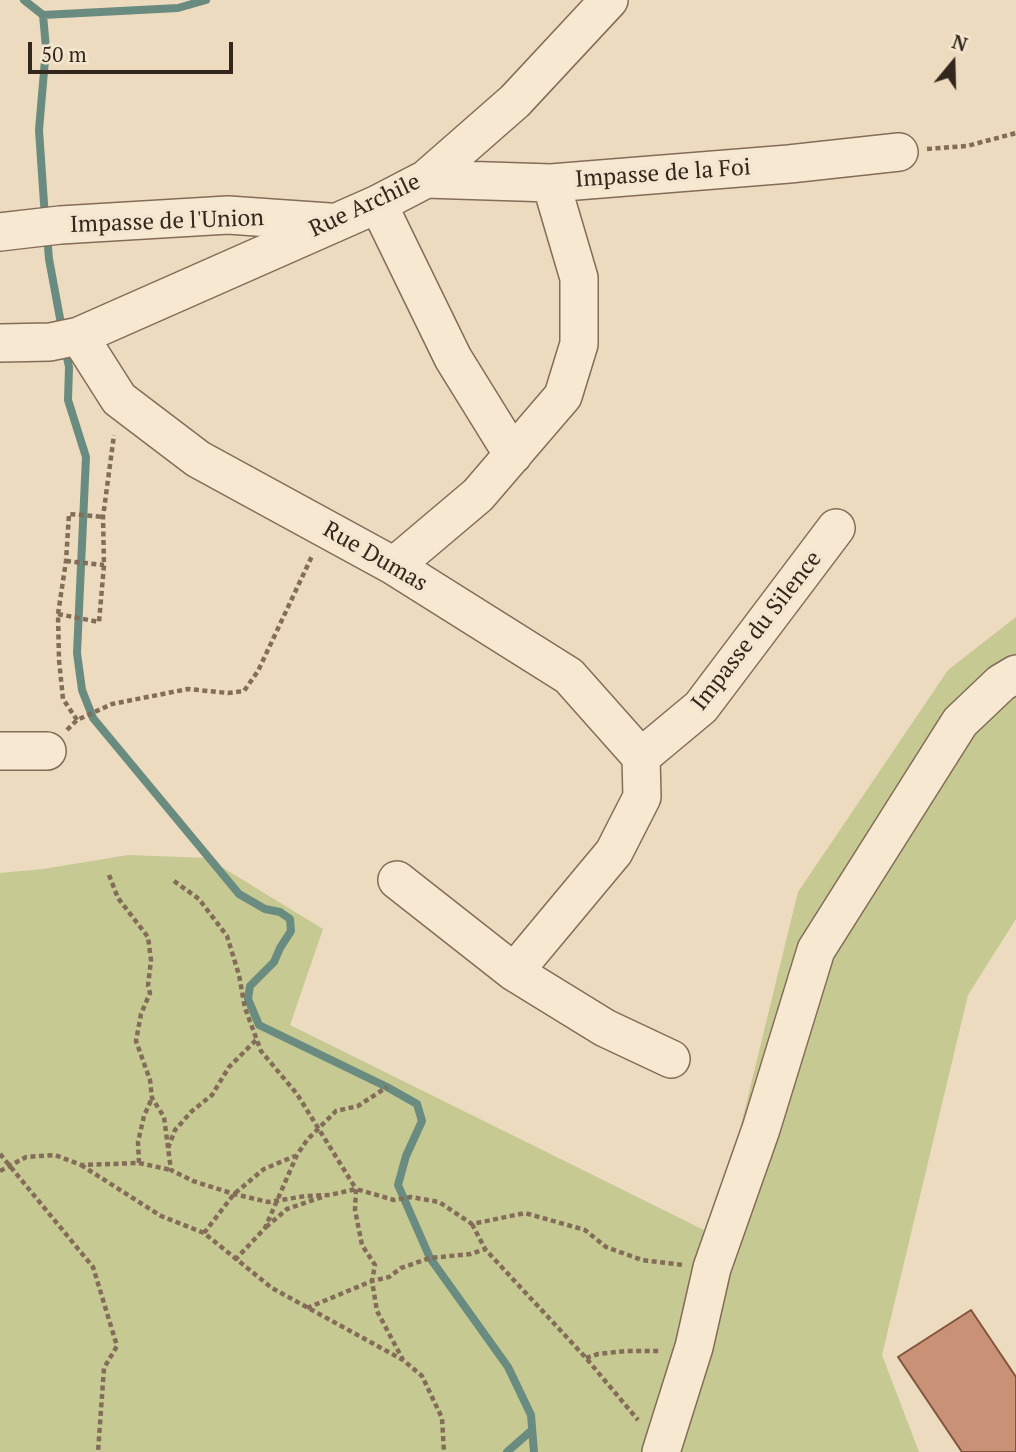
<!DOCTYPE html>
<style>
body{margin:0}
#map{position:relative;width:1016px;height:1452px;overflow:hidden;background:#ecdbbf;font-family:"PT Serif",serif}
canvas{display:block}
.north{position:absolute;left:918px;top:28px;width:70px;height:70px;-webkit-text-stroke:5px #f4e6ce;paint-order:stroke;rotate:19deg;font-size:19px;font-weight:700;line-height:28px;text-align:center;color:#33261c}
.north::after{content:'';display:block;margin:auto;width:24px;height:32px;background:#33261c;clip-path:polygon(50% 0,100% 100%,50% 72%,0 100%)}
.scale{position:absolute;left:28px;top:42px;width:205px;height:32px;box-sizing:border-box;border:4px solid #33261c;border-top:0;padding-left:9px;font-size:21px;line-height:24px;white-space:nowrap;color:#33261c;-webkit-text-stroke:5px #f4e6ce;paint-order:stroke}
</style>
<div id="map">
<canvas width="1016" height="1452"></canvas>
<div class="north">N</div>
<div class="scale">50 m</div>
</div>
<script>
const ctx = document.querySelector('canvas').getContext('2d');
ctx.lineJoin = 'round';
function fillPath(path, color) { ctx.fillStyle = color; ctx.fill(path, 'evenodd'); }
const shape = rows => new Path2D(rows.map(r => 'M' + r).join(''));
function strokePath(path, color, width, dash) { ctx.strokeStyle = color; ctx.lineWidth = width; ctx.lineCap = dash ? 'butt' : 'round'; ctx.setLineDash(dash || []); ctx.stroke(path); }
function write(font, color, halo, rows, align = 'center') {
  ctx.font = font + ' "PT Serif",serif'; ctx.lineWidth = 7; ctx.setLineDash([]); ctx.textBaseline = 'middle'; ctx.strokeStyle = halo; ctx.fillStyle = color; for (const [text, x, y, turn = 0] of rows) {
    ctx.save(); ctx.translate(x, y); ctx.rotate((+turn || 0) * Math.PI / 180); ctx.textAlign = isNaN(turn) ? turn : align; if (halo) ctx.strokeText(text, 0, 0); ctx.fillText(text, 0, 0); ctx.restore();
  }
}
fillPath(shape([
 [1016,617,1016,919,968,995,882,1355,919,1452,0,1452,0,873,43,869,128,855,207,858,323,929,290,1025,714,1235,798,892,948,670]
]), '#c7c993');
strokePath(shape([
 [24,0,43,15,46,48,39,130,45,218],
 [43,15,178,8,206,0],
 [47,235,49,259,62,329],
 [65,348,69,367,68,400,86,457,77,653,82,690,93,718,239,894,265,909,280,912,290,919,291,931,280,948,274,962,250,986,248,999,259,1025,387,1087,417,1104,422,1121,406,1156,398,1185,430,1258,508,1367,531,1415,534,1452],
 [507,1452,532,1430]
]), '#6a8b80', 8);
const building = shape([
 [971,1310,1016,1377,1016,1452,962,1452,898,1357,971,1310]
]);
fillPath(building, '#c99276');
strokePath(building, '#82543f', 2);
const minor = shape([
 [426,179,551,183,789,164,899,152],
 [378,204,453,358,513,455],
 [0,232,60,225,228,215,329,222],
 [79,336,119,399,198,459,394,566,569,676,641,757,642,797,614,852,514,972],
 [0,343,50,342,79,336,378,204,426,179,515,101,609,0],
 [394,566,478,495,563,396,579,344,579,278,551,183],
 [0,751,47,751],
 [641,757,701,707,836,528],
 [397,880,514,972,605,1028,671,1059],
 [661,1452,694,1347,712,1268,761,1129,816,950,960,722,1001,683,1016,674]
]);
strokePath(minor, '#836c58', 40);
strokePath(shape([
 [927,149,967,146,1016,133],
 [66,561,104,565],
 [58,614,99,622,104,565,103,517,114,435],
 [77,720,63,699,59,660,58,614,66,561,69,514,103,517],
 [67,730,77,720,112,704,188,689,228,693,244,691,258,671,312,556],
 [109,875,118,898,148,937,151,960,148,986,150,993,141,1014,136,1041,150,1080,152,1098,164,1117,171,1170,193,1181,234,1194,268,1202,306,1196,330,1195,356,1189,394,1200,411,1197,439,1202,472,1224,525,1213,585,1230,606,1247,642,1260,683,1265],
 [174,881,199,899,227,936,239,975,245,1008,261,1051,297,1094,356,1189,355,1210,362,1245,375,1265,372,1281,377,1311,403,1360,422,1376,442,1418,444,1452],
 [168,1148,175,1130,192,1111,212,1095,229,1067,257,1039],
 [0,1154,93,1267,117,1346,104,1368,98,1452],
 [139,1163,171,1170],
 [81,1165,161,1216,204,1233,272,1288,403,1360],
 [0,1171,26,1157,55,1155,81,1165,139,1163,138,1142,144,1116,152,1098],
 [472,1224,485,1249,586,1358,638,1420],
 [266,1227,287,1209,325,1196],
 [204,1233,234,1194,264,1169,295,1156],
 [235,1260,265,1228,297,1155,307,1140,336,1111,358,1106,387,1087],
 [307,1308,372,1281,389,1277,401,1268,430,1258,471,1254,485,1249],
 [586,1358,598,1354,626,1351,661,1351]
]), '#836c58', 4.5, [5, 3.5]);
strokePath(minor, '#f7e9d1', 37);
write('23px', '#33261c', '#f4e6ce', [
 ["Impasse de la Foi",663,174,-4],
 ["Rue Archile",365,206,-25],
 ["Impasse de l'Union",167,222,-2],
 ["Rue Dumas",375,557,30],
 ["Impasse du Silence",757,631,-52]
]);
</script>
